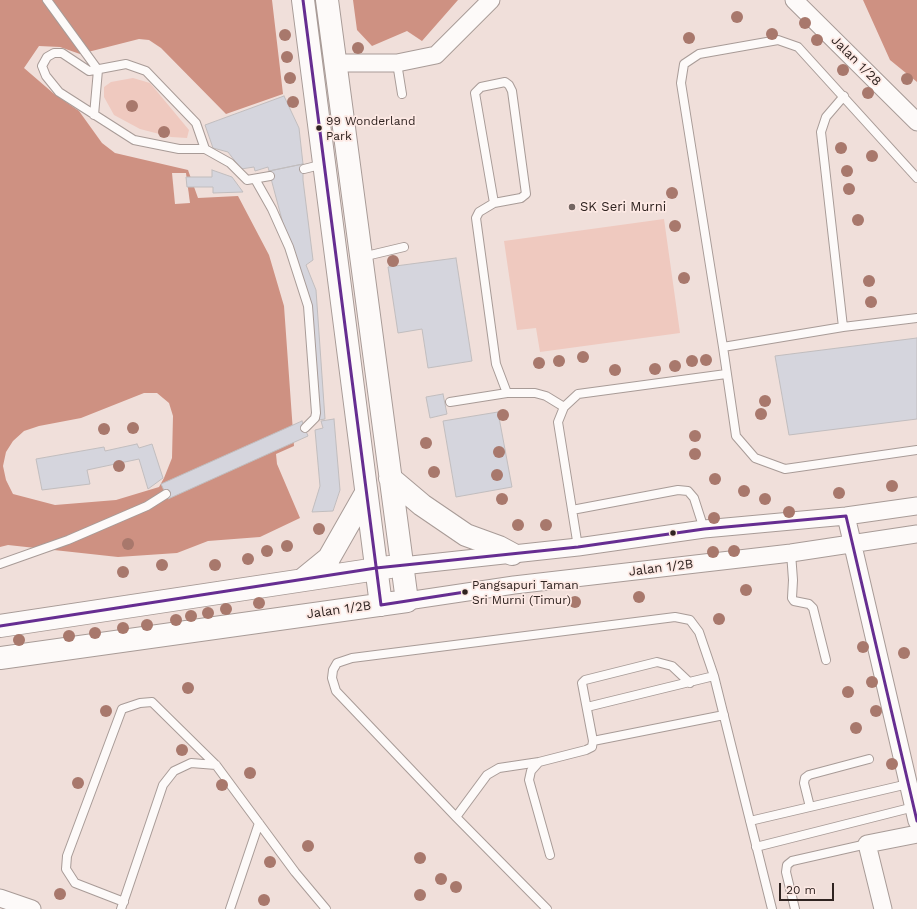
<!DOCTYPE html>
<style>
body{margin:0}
#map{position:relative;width:917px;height:909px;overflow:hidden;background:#f0dfda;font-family:"Work Sans",sans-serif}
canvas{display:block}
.scale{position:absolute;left:779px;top:883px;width:55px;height:18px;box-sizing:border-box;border:2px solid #2f2320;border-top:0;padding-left:5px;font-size:12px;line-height:14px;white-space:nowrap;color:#2f2320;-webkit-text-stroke:3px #fde9e4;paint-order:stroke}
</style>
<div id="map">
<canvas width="917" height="909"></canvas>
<div class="scale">20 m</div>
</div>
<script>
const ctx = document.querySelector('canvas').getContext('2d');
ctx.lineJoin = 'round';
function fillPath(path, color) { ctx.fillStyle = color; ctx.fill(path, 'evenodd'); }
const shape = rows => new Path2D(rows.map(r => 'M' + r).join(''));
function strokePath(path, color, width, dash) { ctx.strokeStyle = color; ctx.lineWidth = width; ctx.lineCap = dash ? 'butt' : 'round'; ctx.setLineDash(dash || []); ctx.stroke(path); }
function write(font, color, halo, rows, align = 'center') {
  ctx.font = font + ' "Work Sans",sans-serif'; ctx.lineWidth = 3.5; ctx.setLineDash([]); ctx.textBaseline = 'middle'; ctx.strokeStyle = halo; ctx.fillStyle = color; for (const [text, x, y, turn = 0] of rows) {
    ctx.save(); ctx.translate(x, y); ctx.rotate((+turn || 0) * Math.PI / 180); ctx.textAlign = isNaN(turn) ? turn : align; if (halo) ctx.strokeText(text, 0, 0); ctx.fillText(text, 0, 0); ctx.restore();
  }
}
fillPath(shape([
 [133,78,150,83,189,130,187,138,171,137,140,129,114,115,104,97,104,87,111,82],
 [664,219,680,333,540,352,536,328,517,330,504,241]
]), '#efc9bf');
fillPath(shape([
 [0,0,272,0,283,94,226,114,161,48,149,40,139,39,80,54,60,47,39,46,24,68,53,93,79,111,102,143,115,153,188,170,198,198,238,196,269,255,284,306,294,446,276,454,277,464,300,518,260,537,208,541,177,553,118,557,8,545,0,547],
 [144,393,157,393,169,403,173,416,172,458,164,478,159,487,116,500,55,505,13,494,6,480,3,466,6,452,13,441,24,431,39,426,81,418],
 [353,0,458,0,422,41,407,31,372,46,357,30],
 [863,0,917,0,917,82,890,60]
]), '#ce9182');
fillPath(shape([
 [172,173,186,173,190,203,175,204]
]), '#f0dfda');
const building = shape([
 [284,96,299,128,303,164,269,171,268,167,255,171,254,167,241,169,228,152,213,148,205,125,284,96],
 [303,164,303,180,313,260,306,265,316,290,325,419,319,420,309,296,286,235,269,171,303,164],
 [212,170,232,177,243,192,213,193,213,187,187,187,186,177,212,177,212,170],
 [456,258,472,361,428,368,422,329,398,333,388,267,456,258],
 [917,338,917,419,789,435,775,356,917,338],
 [443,394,447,414,430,418,426,397,443,394],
 [498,412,512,487,456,497,443,421,498,412],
 [334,419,340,490,333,511,312,512,320,486,315,430,323,428,321,421,334,419],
 [302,421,308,436,168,499,161,484,302,421],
 [137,444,139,448,152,444,163,478,148,489,139,459,87,470,90,484,42,490,36,459,104,447,105,451,137,444]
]);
fillPath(building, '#d5d5dd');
strokePath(building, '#c1bdbe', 1);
const lane = shape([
 [47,0,98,70,94,115],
 [397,63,402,94],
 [205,149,196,123,146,71,126,64,89,71,62,53,54,53,47,57,42,66,46,76,59,92,134,140,179,149,205,149,230,163,247,180,270,176],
 [304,169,324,164],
 [917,178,798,47,778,40,699,54,684,64,681,83,723,347,736,436,755,458,785,469,917,450],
 [255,179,272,209,289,247,308,306,316,413,315,418,305,428],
 [494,203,475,93,481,87,505,82,509,85,512,91,526,194,521,198,494,203,479,212,476,218,496,364,507,393],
 [362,257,404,247],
 [843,327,821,132,826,117,844,96],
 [723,347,843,327,917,318],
 [450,402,507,393,535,393,546,396,564,407],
 [572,510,678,490,688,491,694,498,704,529],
 [578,547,558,422,564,407,578,394,726,374],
 [791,553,793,580,792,598,794,601,809,604,813,608,826,660],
 [0,564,68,540,147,506,166,494],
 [587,707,714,676],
 [593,741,724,715],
 [810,807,804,783,805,778,809,775,869,759],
 [456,817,487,775,499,768,539,762],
 [750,821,908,784],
 [756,847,914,807],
 [550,855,529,780,531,771,539,762,586,750,592,747,593,741,582,683,585,680,657,662,672,666,690,683],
 [124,902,75,883,66,869,67,856,122,709,140,703,152,702,216,765,295,872,326,909],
 [121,909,163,785,174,771,191,763,216,765],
 [230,909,259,823],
 [547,909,456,817,336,691,332,678,333,670,337,663,352,658,675,617,690,620,699,632,714,676,772,909],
 [795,909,786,872,787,865,792,861,867,844]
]);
const street = shape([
 [794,0,917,122],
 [335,63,397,63,436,55,491,0],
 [846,516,917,821],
 [402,566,578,547,704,529,846,516,917,506],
 [407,601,514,585,791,553,917,534],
 [0,898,32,909],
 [883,909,867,844,917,834]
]);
const secondary = shape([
 [303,0,381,605],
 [390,478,422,505,466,535,499,547,512,554],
 [302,580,329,558,366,493],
 [0,626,390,567],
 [0,658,407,601,327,0]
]);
strokePath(lane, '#a89b97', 10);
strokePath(street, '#a89b97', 19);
strokePath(secondary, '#a89b97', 24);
strokePath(lane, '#fdfaf9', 8);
strokePath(street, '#fdfaf9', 17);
strokePath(secondary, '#fdfaf9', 22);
strokePath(shape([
 [303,0,381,605,465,592],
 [0,626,376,568,578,547,704,529,846,516,917,821]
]), '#662d91', 3);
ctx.fillStyle = '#a8786c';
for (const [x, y] of [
 [737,17],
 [805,23],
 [772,34],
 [285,35],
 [689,38],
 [817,40],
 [358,48],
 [287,57],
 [843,70],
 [290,78],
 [907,79],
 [868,93],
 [293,102],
 [132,106],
 [164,132],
 [841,148],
 [872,156],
 [847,171],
 [849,189],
 [672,193],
 [858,220],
 [675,226],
 [393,261],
 [684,278],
 [869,281],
 [871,302],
 [583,357],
 [706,360],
 [559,361],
 [692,361],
 [539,363],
 [675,366],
 [655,369],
 [615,370],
 [765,401],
 [761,414],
 [503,415],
 [133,428],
 [104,429],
 [695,436],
 [426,443],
 [499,452],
 [695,454],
 [119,466],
 [434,472],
 [497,475],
 [715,479],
 [892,486],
 [744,491],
 [839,493],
 [502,499],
 [765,499],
 [789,512],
 [714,518],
 [518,525],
 [546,525],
 [319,529],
 [128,544],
 [287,546],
 [267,551],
 [734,551],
 [713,552],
 [248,559],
 [162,565],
 [215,565],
 [123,572],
 [746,590],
 [639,597],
 [575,602],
 [259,603],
 [226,609],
 [208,613],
 [191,616],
 [719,619],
 [176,620],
 [147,625],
 [123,628],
 [95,633],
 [69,636],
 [19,640],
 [863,647],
 [904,653],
 [872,682],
 [188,688],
 [848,692],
 [106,711],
 [876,711],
 [856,728],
 [182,750],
 [892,764],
 [250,773],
 [78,783],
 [222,785],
 [308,846],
 [420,858],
 [270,862],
 [441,879],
 [456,887],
 [60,894],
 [420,895],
 [264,900]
]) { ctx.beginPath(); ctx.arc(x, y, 6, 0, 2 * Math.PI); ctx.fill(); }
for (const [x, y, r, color] of [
 [319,128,3.5,"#2f2320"],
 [572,207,4,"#736561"],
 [673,533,3.5,"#2f2320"],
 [465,592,3.5,"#2f2320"]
]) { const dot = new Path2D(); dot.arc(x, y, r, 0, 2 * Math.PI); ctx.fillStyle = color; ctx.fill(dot); strokePath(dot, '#fde9e4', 1.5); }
write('12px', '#2f2320', '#fde9e4', [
 ["99 Wonderland",326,121],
 ["Park",326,136],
 ["Pangsapuri Taman",472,585],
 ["Sri Murni (Timur)",472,600]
], 'left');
write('13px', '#2f2320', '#fde9e4', [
 ["Jalan 1/28",856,61,45],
 ["Jalan 1/2B",661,568,-7],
 ["Jalan 1/2B",339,610,-8]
]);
write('13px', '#2f2320', '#fde9e4', [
 ["SK Seri Murni",580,207]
], 'left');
</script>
